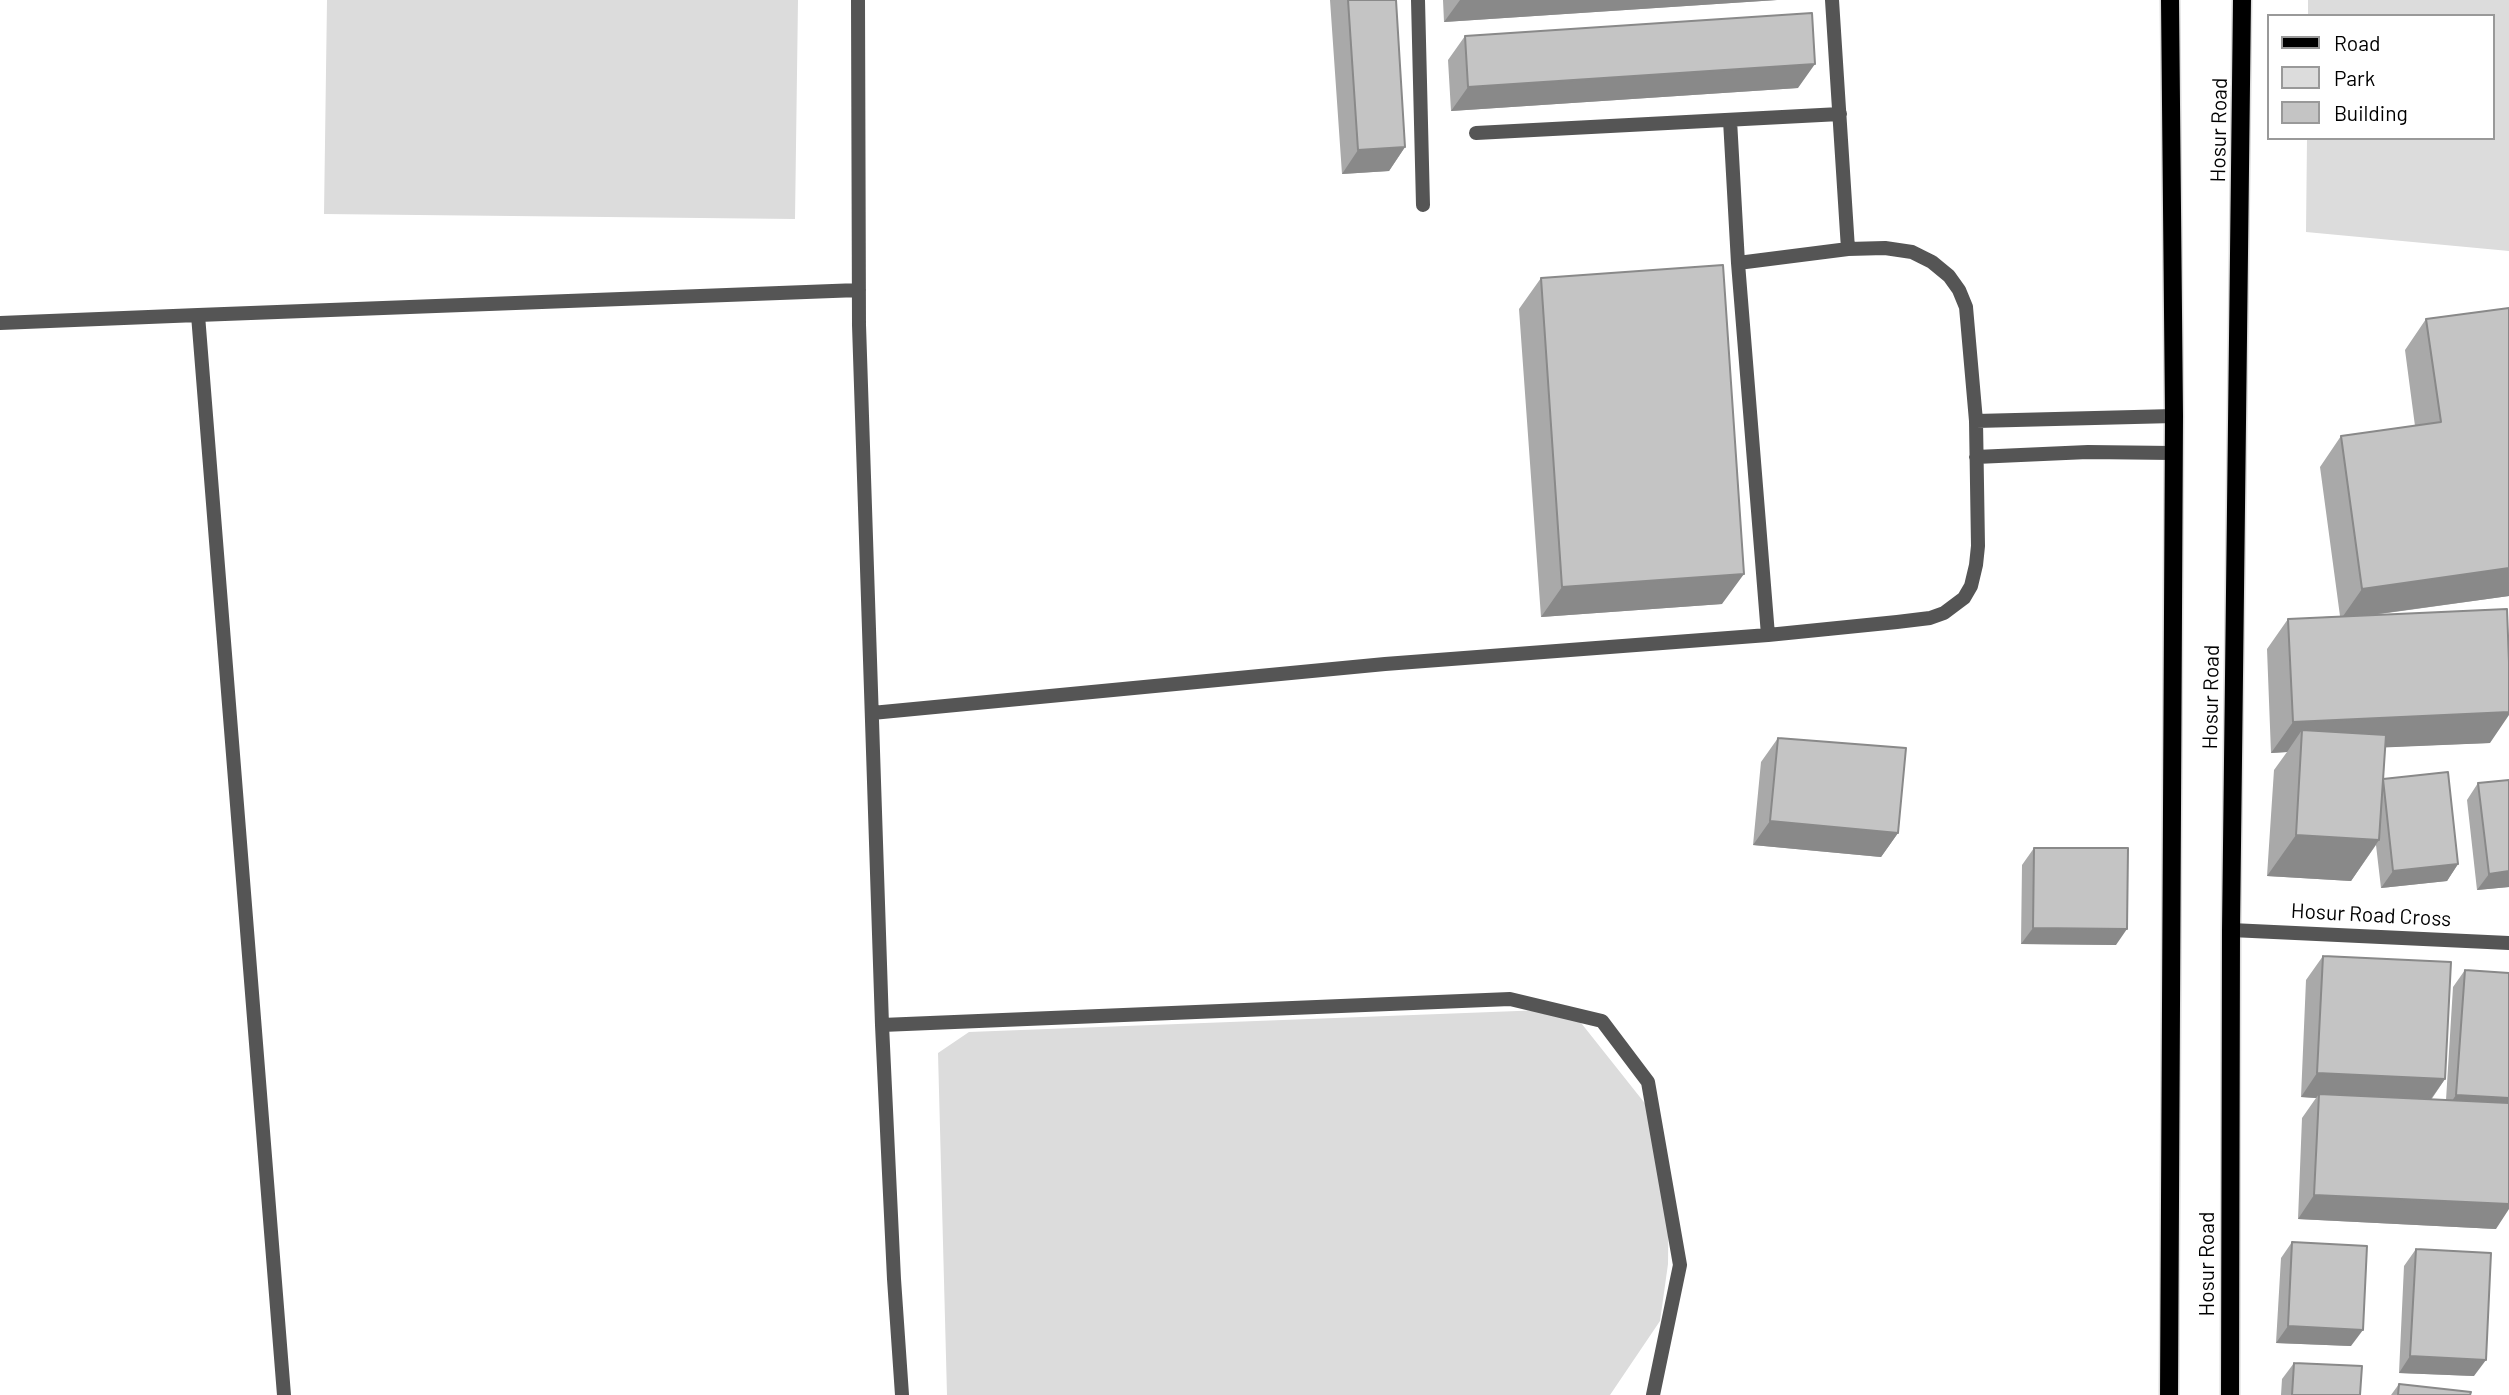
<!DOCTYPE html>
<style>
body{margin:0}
#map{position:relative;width:2509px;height:1395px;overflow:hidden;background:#fff;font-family:Barlow,sans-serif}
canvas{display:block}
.legend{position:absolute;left:2267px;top:14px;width:228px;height:126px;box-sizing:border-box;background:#fff;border:2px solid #999;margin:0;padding:9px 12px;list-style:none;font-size:21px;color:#000}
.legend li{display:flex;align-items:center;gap:14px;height:35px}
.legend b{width:35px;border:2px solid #999}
</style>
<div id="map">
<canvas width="2509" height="1395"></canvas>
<ul class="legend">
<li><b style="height:9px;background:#000"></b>Road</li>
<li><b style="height:19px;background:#dcdcdc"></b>Park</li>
<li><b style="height:19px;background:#c4c4c4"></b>Building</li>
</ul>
</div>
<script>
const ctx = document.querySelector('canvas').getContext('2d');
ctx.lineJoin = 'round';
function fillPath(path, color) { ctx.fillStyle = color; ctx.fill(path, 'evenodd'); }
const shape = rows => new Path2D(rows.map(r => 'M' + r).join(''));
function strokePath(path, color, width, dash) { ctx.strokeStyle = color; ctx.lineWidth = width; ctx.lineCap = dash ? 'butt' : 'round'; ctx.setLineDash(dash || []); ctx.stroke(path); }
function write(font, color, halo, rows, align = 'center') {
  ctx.font = font + ' Barlow,sans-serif'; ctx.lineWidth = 7; ctx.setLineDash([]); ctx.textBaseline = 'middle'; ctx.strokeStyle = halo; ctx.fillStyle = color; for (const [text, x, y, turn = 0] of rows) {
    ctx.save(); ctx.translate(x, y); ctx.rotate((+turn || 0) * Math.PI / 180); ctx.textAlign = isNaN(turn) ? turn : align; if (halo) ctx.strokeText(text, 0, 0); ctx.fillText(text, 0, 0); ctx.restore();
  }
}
fillPath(shape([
 [327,0,798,0,795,219,324,214],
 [2308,0,2509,0,2509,251,2306,232,2307,138,2493,138,2493,16,2308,16],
 [1570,1009,1647,1106,1669,1166,1668,1264,1660,1321,1610,1395,947,1395,938,1053,969,1032]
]), '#dcdcdc');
const primary = shape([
 [2169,1395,2174,416,2170,0],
 [2230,1395,2231,930,2242,0]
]);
strokePath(primary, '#dbdbdb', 21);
strokePath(shape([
 [858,0,859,325,882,1025,894,1279,902,1395],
 [1418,0,1423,205],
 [1832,0,1848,249],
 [1730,120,1738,263],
 [1476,133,1840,114],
 [198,315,859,290],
 [0,323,198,315,284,1395],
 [1976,421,2174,416],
 [1976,457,2088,452,2173,453],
 [872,713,1385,664,1768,635,1897,622,1930,618,1944,613,1964,598,1971,586,1976,565,1978,546,1976,421,1966,307,1959,290,1949,276,1932,262,1912,252,1885,248,1848,249,1738,263,1768,635],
 [882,1025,1510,999,1602,1021,1648,1082,1680,1265,1653,1395]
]), '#555', 14);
strokePath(shape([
 [2231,930,2509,943]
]), '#555', 14);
strokePath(primary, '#000', 18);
fillPath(shape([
 [1330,0,1396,0,1405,147,1389,171,1342,174],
 [1443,0,1777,0,1444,22],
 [1465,36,1798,88,1451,111,1448,60],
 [1541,278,1722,604,1541,617,1519,309],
 [2509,308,2509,596,2373,615,2490,743,2385,747,2383,779,2458,864,2447,881,2381,888,2376,845,2351,881,2267,876,2274,770,2287,752,2271,753,2267,649,2288,619,2340,616,2320,467,2341,436,2415,426,2405,350,2426,319],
 [1778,738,1898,833,1881,857,1753,845,1761,762],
 [2478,783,2509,887,2477,890,2467,800],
 [2034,848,2116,945,2021,944,2022,865],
 [2323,956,2445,1079,2431,1100,2446,1100,2453,987,2465,970,2496,1229,2298,1219,2302,1118,2316,1098,2301,1097,2306,980],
 [2292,1242,2351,1346,2276,1343,2281,1258],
 [2416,1249,2474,1376,2399,1373,2404,1266],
 [2294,1363,2360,1395,2281,1395,2282,1379],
 [2399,1384,2470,1395,2391,1395]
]), '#a9a9a9');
fillPath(shape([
 [1460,0,1777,0,1444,22],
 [1815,64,1798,88,1451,111,1468,87],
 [1405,147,1389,171,1342,174,1358,150],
 [2509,568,2509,596,2341,619,2362,589],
 [1744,574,1722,604,1541,617,1562,587],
 [2509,712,2509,715,2490,743,2301,751,2302,730,2287,752,2271,753,2293,722],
 [1770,821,1898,833,1881,857,1753,845],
 [2296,835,2379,840,2351,881,2267,876],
 [2458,864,2447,881,2381,888,2393,871],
 [2509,871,2509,887,2477,890,2489,874],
 [2033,928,2127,929,2116,945,2021,944],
 [2317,1073,2445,1079,2428,1103,2319,1094,2316,1098,2301,1097],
 [2456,1095,2509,1098,2509,1105,2445,1111],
 [2314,1195,2509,1204,2509,1209,2496,1229,2298,1219],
 [2288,1326,2363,1330,2351,1346,2276,1343],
 [2410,1356,2486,1360,2474,1376,2399,1373]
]), '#898989');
const building = shape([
 [1348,0,1396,0,1405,147,1358,150,1348,0],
 [1812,13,1815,64,1468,87,1465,36,1812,13],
 [1723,265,1744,574,1562,587,1541,278,1723,265],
 [2509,308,2509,568,2362,589,2341,436,2441,422,2426,319,2509,308],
 [2507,609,2509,662,2509,712,2293,722,2288,619,2507,609],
 [2302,730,2386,735,2379,840,2296,835,2302,730],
 [1778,738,1906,748,1898,833,1770,821,1778,738],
 [2448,772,2458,864,2393,871,2383,779,2448,772],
 [2509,780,2509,871,2489,874,2478,783,2509,780],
 [2034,848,2128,848,2127,929,2033,928,2034,848],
 [2323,956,2451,962,2445,1079,2317,1073,2323,956],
 [2465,970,2509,973,2509,1098,2456,1095,2465,970],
 [2319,1094,2509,1103,2509,1204,2314,1195,2319,1094],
 [2292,1242,2367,1246,2363,1330,2288,1326,2292,1242],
 [2416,1249,2491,1253,2486,1360,2410,1356,2416,1249],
 [2294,1363,2362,1366,2360,1395,2292,1395,2294,1363],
 [2399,1384,2471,1392,2470,1395,2398,1395,2399,1384]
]);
fillPath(building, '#c4c4c4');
strokePath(building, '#898989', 2);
write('21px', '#000', '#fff', [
 ["Hosur Road",2219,130,-89],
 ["Hosur Road",2211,697,-89],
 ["Hosur Road Cross",2371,915,3],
 ["Hosur Road",2207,1264,-90]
]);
</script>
